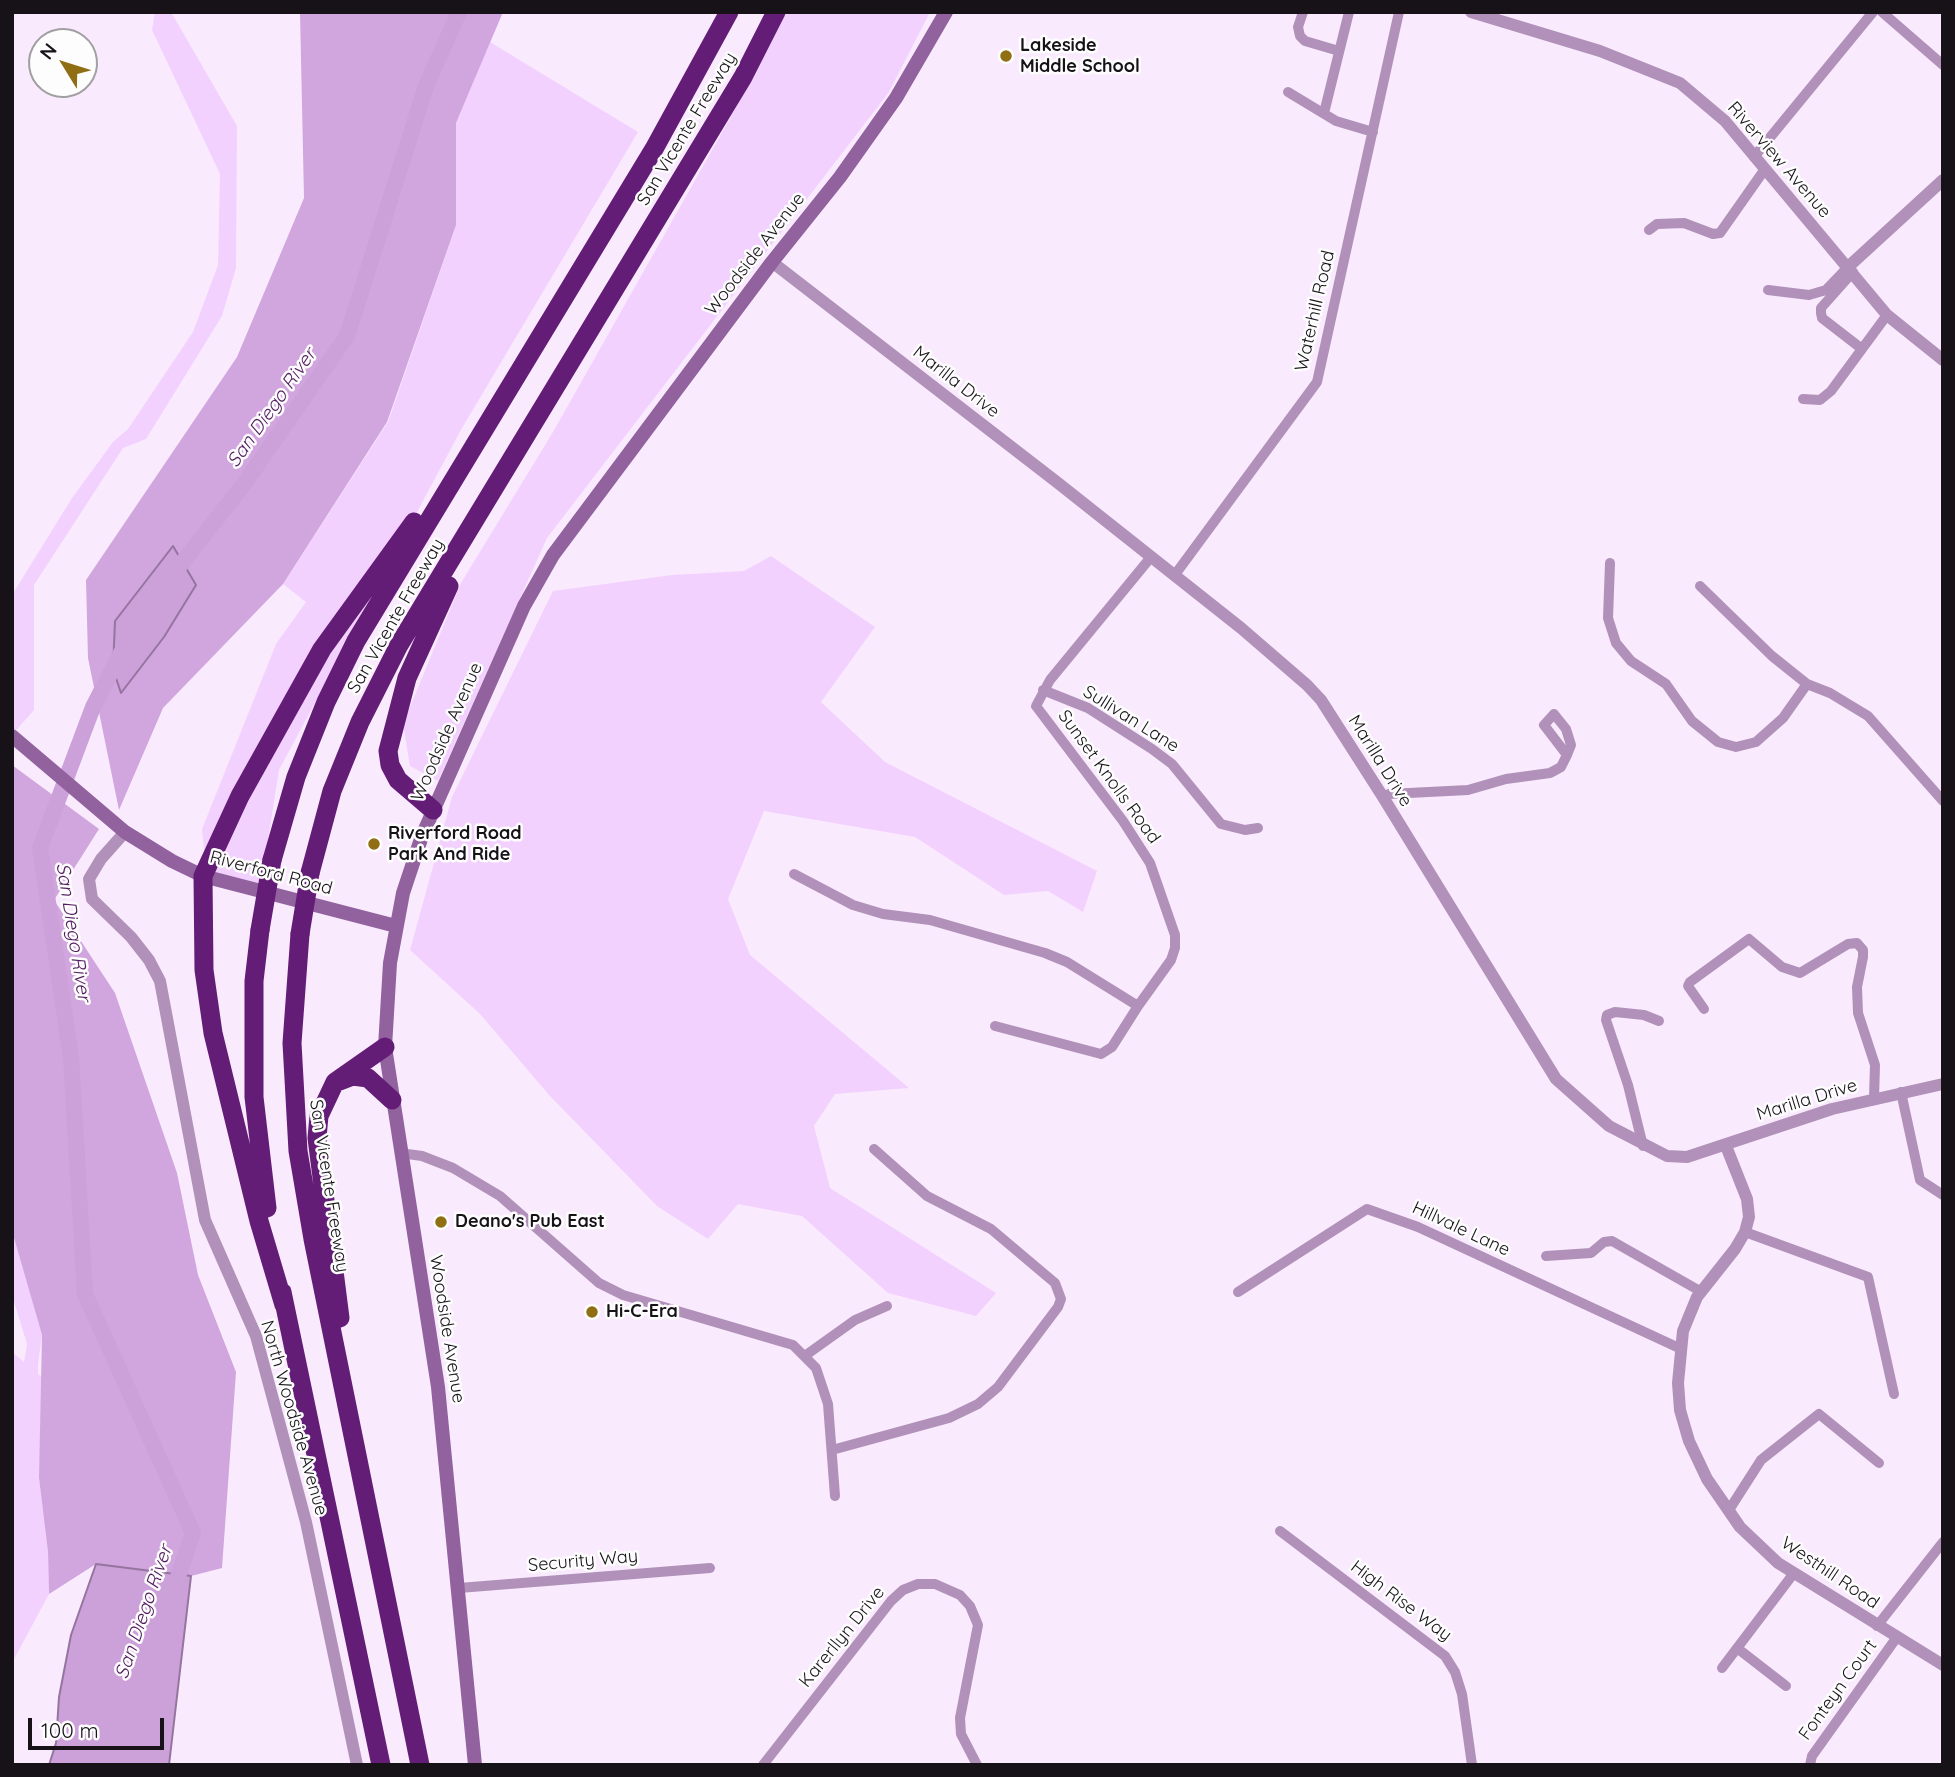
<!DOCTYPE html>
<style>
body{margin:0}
#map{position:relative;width:1955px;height:1777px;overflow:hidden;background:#f9ebfd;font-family:Quicksand,sans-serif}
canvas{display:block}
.frame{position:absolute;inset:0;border:14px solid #161218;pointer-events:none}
.north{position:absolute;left:28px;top:28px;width:70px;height:70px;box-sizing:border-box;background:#fdfdfd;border:2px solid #a19fa1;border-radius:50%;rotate:308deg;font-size:19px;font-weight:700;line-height:28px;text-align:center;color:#161218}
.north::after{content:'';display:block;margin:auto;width:24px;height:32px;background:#906f14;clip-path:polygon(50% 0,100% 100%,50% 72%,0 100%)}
.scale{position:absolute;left:28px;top:1718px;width:136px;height:32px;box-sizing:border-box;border:4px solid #161218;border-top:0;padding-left:9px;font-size:21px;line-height:24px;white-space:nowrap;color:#161218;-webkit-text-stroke:5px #fdfdfd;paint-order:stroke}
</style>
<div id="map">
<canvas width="1955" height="1777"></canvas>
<div class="frame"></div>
<div class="north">N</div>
<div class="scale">100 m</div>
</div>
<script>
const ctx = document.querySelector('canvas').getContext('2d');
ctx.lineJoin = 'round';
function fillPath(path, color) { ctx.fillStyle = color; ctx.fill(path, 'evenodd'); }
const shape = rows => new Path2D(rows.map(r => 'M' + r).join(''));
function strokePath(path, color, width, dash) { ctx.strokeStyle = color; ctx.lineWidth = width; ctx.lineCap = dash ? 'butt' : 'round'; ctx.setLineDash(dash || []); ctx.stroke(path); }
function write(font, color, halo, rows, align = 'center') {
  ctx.font = font + ' Quicksand,sans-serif'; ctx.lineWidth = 5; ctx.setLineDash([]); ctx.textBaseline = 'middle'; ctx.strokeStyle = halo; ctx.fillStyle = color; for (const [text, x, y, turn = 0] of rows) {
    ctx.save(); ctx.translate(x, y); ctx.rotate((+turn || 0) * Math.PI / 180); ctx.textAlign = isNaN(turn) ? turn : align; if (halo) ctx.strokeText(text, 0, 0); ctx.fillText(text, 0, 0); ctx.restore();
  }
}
fillPath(shape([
 [155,12,171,12,237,126,236,268,222,316,146,439,123,448,34,585,34,710,12,735,12,595,72,498,113,442,128,429,193,332,218,265,220,174,152,30],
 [780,12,930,12,889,92,547,538,438,781,410,766,403,724,461,583,553,432,733,113],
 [490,42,638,132,462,428,279,770,261,884,206,870,202,829,276,644,306,602,283,584,388,422,456,225,456,123],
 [771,556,875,627,821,702,885,762,1097,871,1083,912,1048,891,1004,895,915,837,764,811,728,899,750,955,909,1088,835,1094,814,1126,830,1188,996,1293,976,1316,888,1293,802,1216,738,1204,708,1239,657,1206,549,1095,480,1014,410,950,452,797,553,591,672,575,744,571],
 [12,1231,42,1335,38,1364,38,1374,44,1379,39,1478,48,1552,49,1594,12,1663,12,1352,24,1362,27,1344,12,1295]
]), '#f3d1fe');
fillPath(shape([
 [300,12,503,12,456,123,456,225,387,422,283,584,163,708,119,810,88,658,86,580,237,357,304,198],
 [12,765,99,829,54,900,115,993,177,1173,198,1275,236,1372,222,1568,191,1576,96,1564,49,1594,48,1552,39,1478,42,1335,12,1231]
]), '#d1a5de');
const water = shape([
 [173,546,196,585,164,637,121,693,113,669,115,621,173,546],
 [96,1564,191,1576,169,1765,49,1765,56,1743,59,1697,71,1635,96,1564]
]);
fillPath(water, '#cca0d9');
strokePath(water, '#95759f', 2);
strokePath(shape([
 [171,577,244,484,347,336,426,86,459,12],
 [122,651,93,707,40,848,71,1057,85,1294,193,1533,172,1594]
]), '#cca0d9', 16);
strokePath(shape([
 [1303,12,1298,27,1300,36,1305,41,1339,51],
 [1882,12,1943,65],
 [1288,92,1336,121,1373,132],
 [1324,113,1349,12],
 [1754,157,1873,12],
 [1649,230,1657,224,1684,223,1713,234,1720,233,1765,169],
 [1853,272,1821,308,1821,313,1822,318,1862,349],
 [1768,290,1809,295,1826,290,1848,267],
 [1803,399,1820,400,1831,391,1887,315],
 [1610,563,1608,618,1616,643,1631,661,1666,684,1692,721,1718,742,1736,747,1756,742,1783,718,1807,684],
 [1174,576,1317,382,1399,12],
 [1700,586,1772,656,1807,684,1830,693,1868,716,1943,801],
 [1043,690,1088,708,1152,749,1172,764,1221,824,1245,830,1258,828],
 [1383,797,1389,794,1468,790,1506,779,1550,773,1561,767,1567,755,1571,745,1566,729,1554,714,1544,725,1567,755],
 [794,874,853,905,883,914,930,920,1045,953,1067,962,1138,1006,1171,960,1175,948,1175,935,1150,863,1123,821,1036,706,1050,680,1151,557],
 [1704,1009,1688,986,1690,982,1749,939,1782,967,1800,973,1848,944,1857,943,1863,950,1863,957,1857,987,1858,1013,1875,1065,1874,1098],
 [995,1026,1101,1054,1112,1047,1138,1006],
 [1901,1092,1920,1180,1943,1195],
 [1643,1146,1628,1085,1606,1020,1607,1015,1615,1012,1644,1015,1659,1021],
 [400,1153,422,1156,453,1168,500,1196,599,1283,623,1295,793,1345,816,1368,828,1404,835,1496],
 [1745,1232,1868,1277,1894,1394],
 [1546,1256,1591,1253,1604,1242,1612,1241,1700,1291],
 [1238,1292,1367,1209,1418,1227,1679,1348],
 [806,1355,855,1320,887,1306],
 [832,1450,949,1418,978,1404,998,1387,1058,1307,1061,1299,1055,1283,991,1229,927,1196,874,1149],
 [1729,1510,1761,1460,1819,1414,1879,1463],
 [1280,1531,1445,1656,1455,1672,1462,1694,1472,1765],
 [459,1588,710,1568],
 [1877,1626,1943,1542],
 [1737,1648,1786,1686],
 [1722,1668,1794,1573],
 [763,1765,891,1601,903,1590,918,1584,935,1584,960,1595,970,1606,978,1625,960,1718,961,1734,977,1765],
 [1810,1765,1812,1756,1897,1637]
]), '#b191ba', 10);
strokePath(shape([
 [1471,12,1600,51,1680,83,1725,121,1887,315,1943,360],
 [772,262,1058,483,1241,628,1307,685,1321,700,1383,797,1556,1079,1609,1126,1667,1156,1687,1157,1832,1109,1943,1084],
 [1848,267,1943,180],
 [125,832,101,859,89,879,92,899,131,937,149,960,160,981,205,1220,256,1336,306,1522,357,1765],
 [1726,1146,1747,1199,1749,1217,1745,1232,1735,1249,1697,1297,1683,1331,1678,1383,1680,1410,1689,1441,1707,1479,1740,1527,1778,1563,1943,1665]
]), '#b191ba', 12);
strokePath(shape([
 [12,736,125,832,172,861,203,876,396,926],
 [475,1765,438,1387,385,1047,390,963,403,893,422,836,524,606,553,555,772,262,840,177,896,98,946,12]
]), '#91629e', 14);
strokePath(shape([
 [433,810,398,780,390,765,388,751,407,678,449,586],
 [272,860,296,777,326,702,356,641,654,149,729,12],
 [310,873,332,791,360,722,399,645,743,77,776,12],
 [260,930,254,981,254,1097,267,1208],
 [300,934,292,1043,298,1151,313,1239,420,1765],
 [340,1081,353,1076,368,1078,392,1100],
 [282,1292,381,1765],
 [284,1305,259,1221,213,1033,204,970,203,876,240,796,322,649,414,522],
 [340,1318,317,1138,319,1116,335,1082,385,1047]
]), '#641d77', 19);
strokePath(shape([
 [260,930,272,860],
 [300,934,310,873]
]), '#641d77', 19);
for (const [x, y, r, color] of [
 [1006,56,7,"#906f14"],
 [374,844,7,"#906f14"],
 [441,1222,7,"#906f14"],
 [592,1312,7,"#906f14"]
]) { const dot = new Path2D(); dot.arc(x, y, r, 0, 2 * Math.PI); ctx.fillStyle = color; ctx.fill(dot); strokePath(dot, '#fdfdfd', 2.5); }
write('bold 18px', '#161218', '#fdfdfd', [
 ["Lakeside",1020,46],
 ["Middle School",1020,67],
 ["Riverford Road",388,834],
 ["Park And Ride",388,855],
 ["Deano's Pub East",455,1222],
 ["Hi-C-Era",606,1312]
], 'left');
write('18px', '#161218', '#fdfdfd', [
 ["San Vicente Freeway",687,129,-59],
 ["Riverview Avenue",1779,160,49],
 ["Woodside Avenue",755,254,-52],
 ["Waterhill Road",1315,311,-77],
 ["Marilla Drive",956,382,38],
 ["San Vicente Freeway",396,616,-60],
 ["Sullivan Lane",1131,719,32],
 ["Woodside Avenue",447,732,-66],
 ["Marilla Drive",1380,761,58],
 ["Sunset Knolls Road",1109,777,54],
 ["Riverford Road",271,873,15],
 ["Marilla Drive",1807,1100,-17],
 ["San Vicente Freeway",329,1186,81],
 ["Hillvale Lane",1461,1229,25],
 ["Woodside Avenue",447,1329,81],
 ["North Woodside Avenue",294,1418,74],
 ["Security Way",583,1561,-5],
 ["Westhill Road",1830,1573,34],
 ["High Rise Way",1401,1601,37],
 ["Karerllyn Drive",842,1637,-51],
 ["Fonteyn Court",1838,1690,-54]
]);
write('italic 19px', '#521c60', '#fdfdfd', [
 ["San Diego River",272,408,-55],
 ["San Diego River",73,932,81],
 ["San Diego River",144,1612,-71]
]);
</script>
